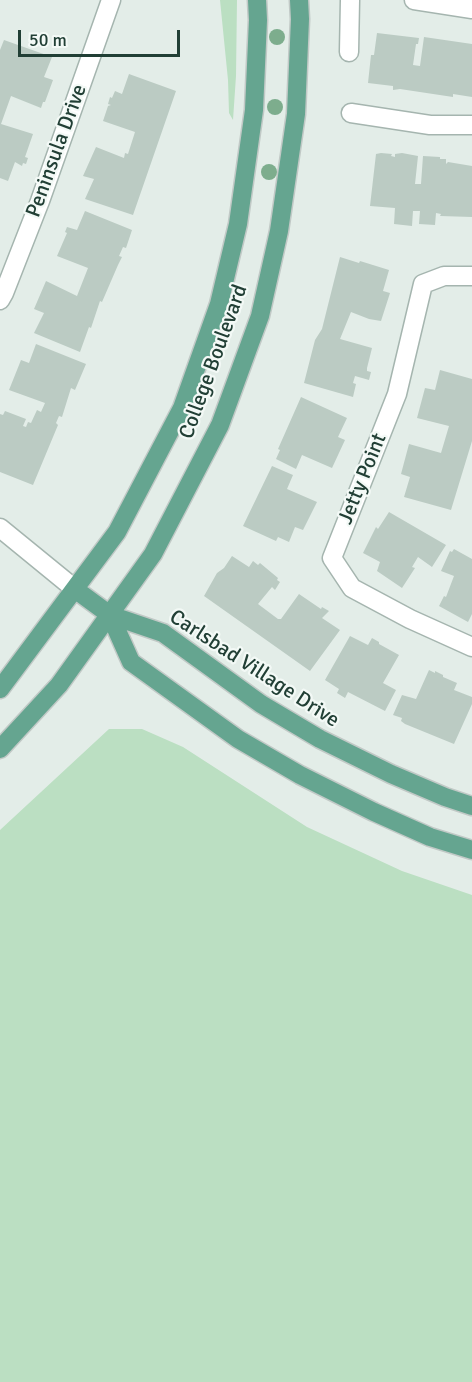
<!DOCTYPE html>
<style>
body{margin:0}
#map{position:relative;width:472px;height:1382px;overflow:hidden;background:#e3ede8;font-family:Signika,sans-serif}
canvas{display:block}
.scale{position:absolute;left:18px;top:30px;width:162px;height:27px;box-sizing:border-box;border:3px solid #213f35;border-top:0;padding-left:8px;font-size:18px;line-height:21px;white-space:nowrap;color:#213f35;-webkit-text-stroke:4px #f3f9f6;paint-order:stroke}
</style>
<div id="map">
<canvas width="472" height="1382"></canvas>
<div class="scale">50 m</div>
</div>
<script>
const ctx = document.querySelector('canvas').getContext('2d');
ctx.lineJoin = 'round';
function fillPath(path, color) { ctx.fillStyle = color; ctx.fill(path, 'evenodd'); }
const shape = rows => new Path2D(rows.map(r => 'M' + r).join(''));
function strokePath(path, color, width, dash) { ctx.strokeStyle = color; ctx.lineWidth = width; ctx.lineCap = dash ? 'butt' : 'round'; ctx.setLineDash(dash || []); ctx.stroke(path); }
function write(font, color, halo, rows, align = 'center') {
  ctx.font = font + ' Signika,sans-serif'; ctx.lineWidth = 4.5; ctx.setLineDash([]); ctx.textBaseline = 'middle'; ctx.strokeStyle = halo; ctx.fillStyle = color; for (const [text, x, y, turn = 0] of rows) {
    ctx.save(); ctx.translate(x, y); ctx.rotate((+turn || 0) * Math.PI / 180); ctx.textAlign = isNaN(turn) ? turn : align; if (halo) ctx.strokeText(text, 0, 0); ctx.fillText(text, 0, 0); ctx.restore();
  }
}
fillPath(shape([
 [220,0,237,0,236,76,233,120,229,113,228,80],
 [109,729,142,729,183,747,307,827,402,871,472,895,472,1382,0,1382,0,830]
]), '#bbdfc2');
fillPath(shape([
 [377,33,419,38,418,44,416,44,413,65,420,66,424,37,472,44,472,97,453,94,453,97,400,89,393,90,393,86,368,83,371,55,374,55],
 [4,40,52,57,44,77,53,80,45,102,43,102,41,108,11,96,1,124,33,134,25,157,28,158,26,164,23,163,22,166,15,162,8,181,0,178,0,50],
 [129,74,176,91,133,215,85,199,94,179,83,176,96,147,124,158,125,153,128,154,135,132,103,121,108,106,111,105,108,104,110,97,112,98,115,91,122,94],
 [381,153,392,154,391,156,395,157,395,154,402,153,418,156,415,184,421,184,423,156,440,157,440,159,446,159,446,164,448,162,472,166,472,217,440,216,441,214,436,213,435,225,419,224,420,211,413,211,412,226,394,224,395,208,370,206,376,154],
 [85,211,132,230,126,248,123,247,119,256,122,257,118,265,102,302,100,301,91,328,89,327,80,352,34,333,44,313,34,309,46,281,77,296,88,268,57,256,67,233,65,232,67,227,77,230],
 [340,257,359,263,360,261,389,270,383,291,390,293,381,321,369,319,351,312,340,339,372,348,367,368,367,371,371,372,369,380,355,376,353,383,356,384,353,397,304,383,315,340,322,329],
 [36,344,86,364,75,390,71,388,62,417,59,416,56,423,58,425,33,485,0,472,0,414,3,415,5,411,26,419,23,426,26,427,28,422,31,423,37,410,41,412,45,403,9,390,21,360,29,363],
 [440,370,472,379,472,441,451,510,404,497,410,477,401,474,409,444,441,453,449,426,417,418,425,388,435,390],
 [301,397,347,418,338,437,345,440,332,468,302,455,296,469,276,459,280,450,278,449],
 [272,466,293,475,287,489,317,502,303,530,295,527,289,542,278,537,276,541,243,526],
 [389,512,446,545,432,567,418,557,412,567,415,568,402,588,377,571,380,562,363,553,376,527,378,529],
 [454,549,472,559,472,614,468,622,439,606,444,596,446,597,454,576,441,571,450,551,452,552],
 [232,556,249,567,253,561,258,565,260,563,278,578,277,580,280,582,275,590,272,587,258,604,278,619,281,619,299,594,321,609,322,607,329,611,322,618,340,630,310,671,204,596,217,573,224,568],
 [350,636,368,645,372,638,379,642,379,644,399,655,383,683,396,690,385,711,348,692,345,698,337,693,339,689,325,680],
 [429,670,435,673,435,671,443,675,443,677,457,683,454,690,472,697,472,704,454,744,405,724,401,721,402,718,393,715,402,695,416,699]
]), '#bbcbc3');
const minor = shape([
 [414,0,472,9],
 [349,52,350,0],
 [351,113,430,125,472,125],
 [472,276,444,276,423,284,397,394,332,558,352,588,410,619,472,647],
 [0,300,4,293,40,201,111,0],
 [0,528,76,590]
]);
const primary = shape([
 [76,590,110,615,163,633,261,704,320,739,391,774,445,797,472,806],
 [110,615,131,662,238,739,300,775,374,812,430,837,472,850],
 [0,689,117,532,182,408,219,304,238,224,254,110,258,20,257,0],
 [0,749,59,685,153,554,220,425,260,316,279,231,296,114,300,19,299,0]
]);
strokePath(minor, '#a5b5af', 21);
strokePath(primary, '#c1c9c6', 21);
strokePath(minor, '#fff', 18);
strokePath(primary, '#65a590', 18);
ctx.fillStyle = '#7dad8d';
for (const [x, y] of [
 [277,37],
 [275,107],
 [269,172]
]) { ctx.beginPath(); ctx.arc(x, y, 8, 0, 2 * Math.PI); ctx.fill(); }
write('21px', '#213f35', '#f3f9f6', [
 ["Peninsula Drive",57,151,-70],
 ["College Boulevard",214,362,-70],
 ["Jetty Point",363,479,-68],
 ["Carlsbad Village Drive",254,669,33]
]);
</script>
